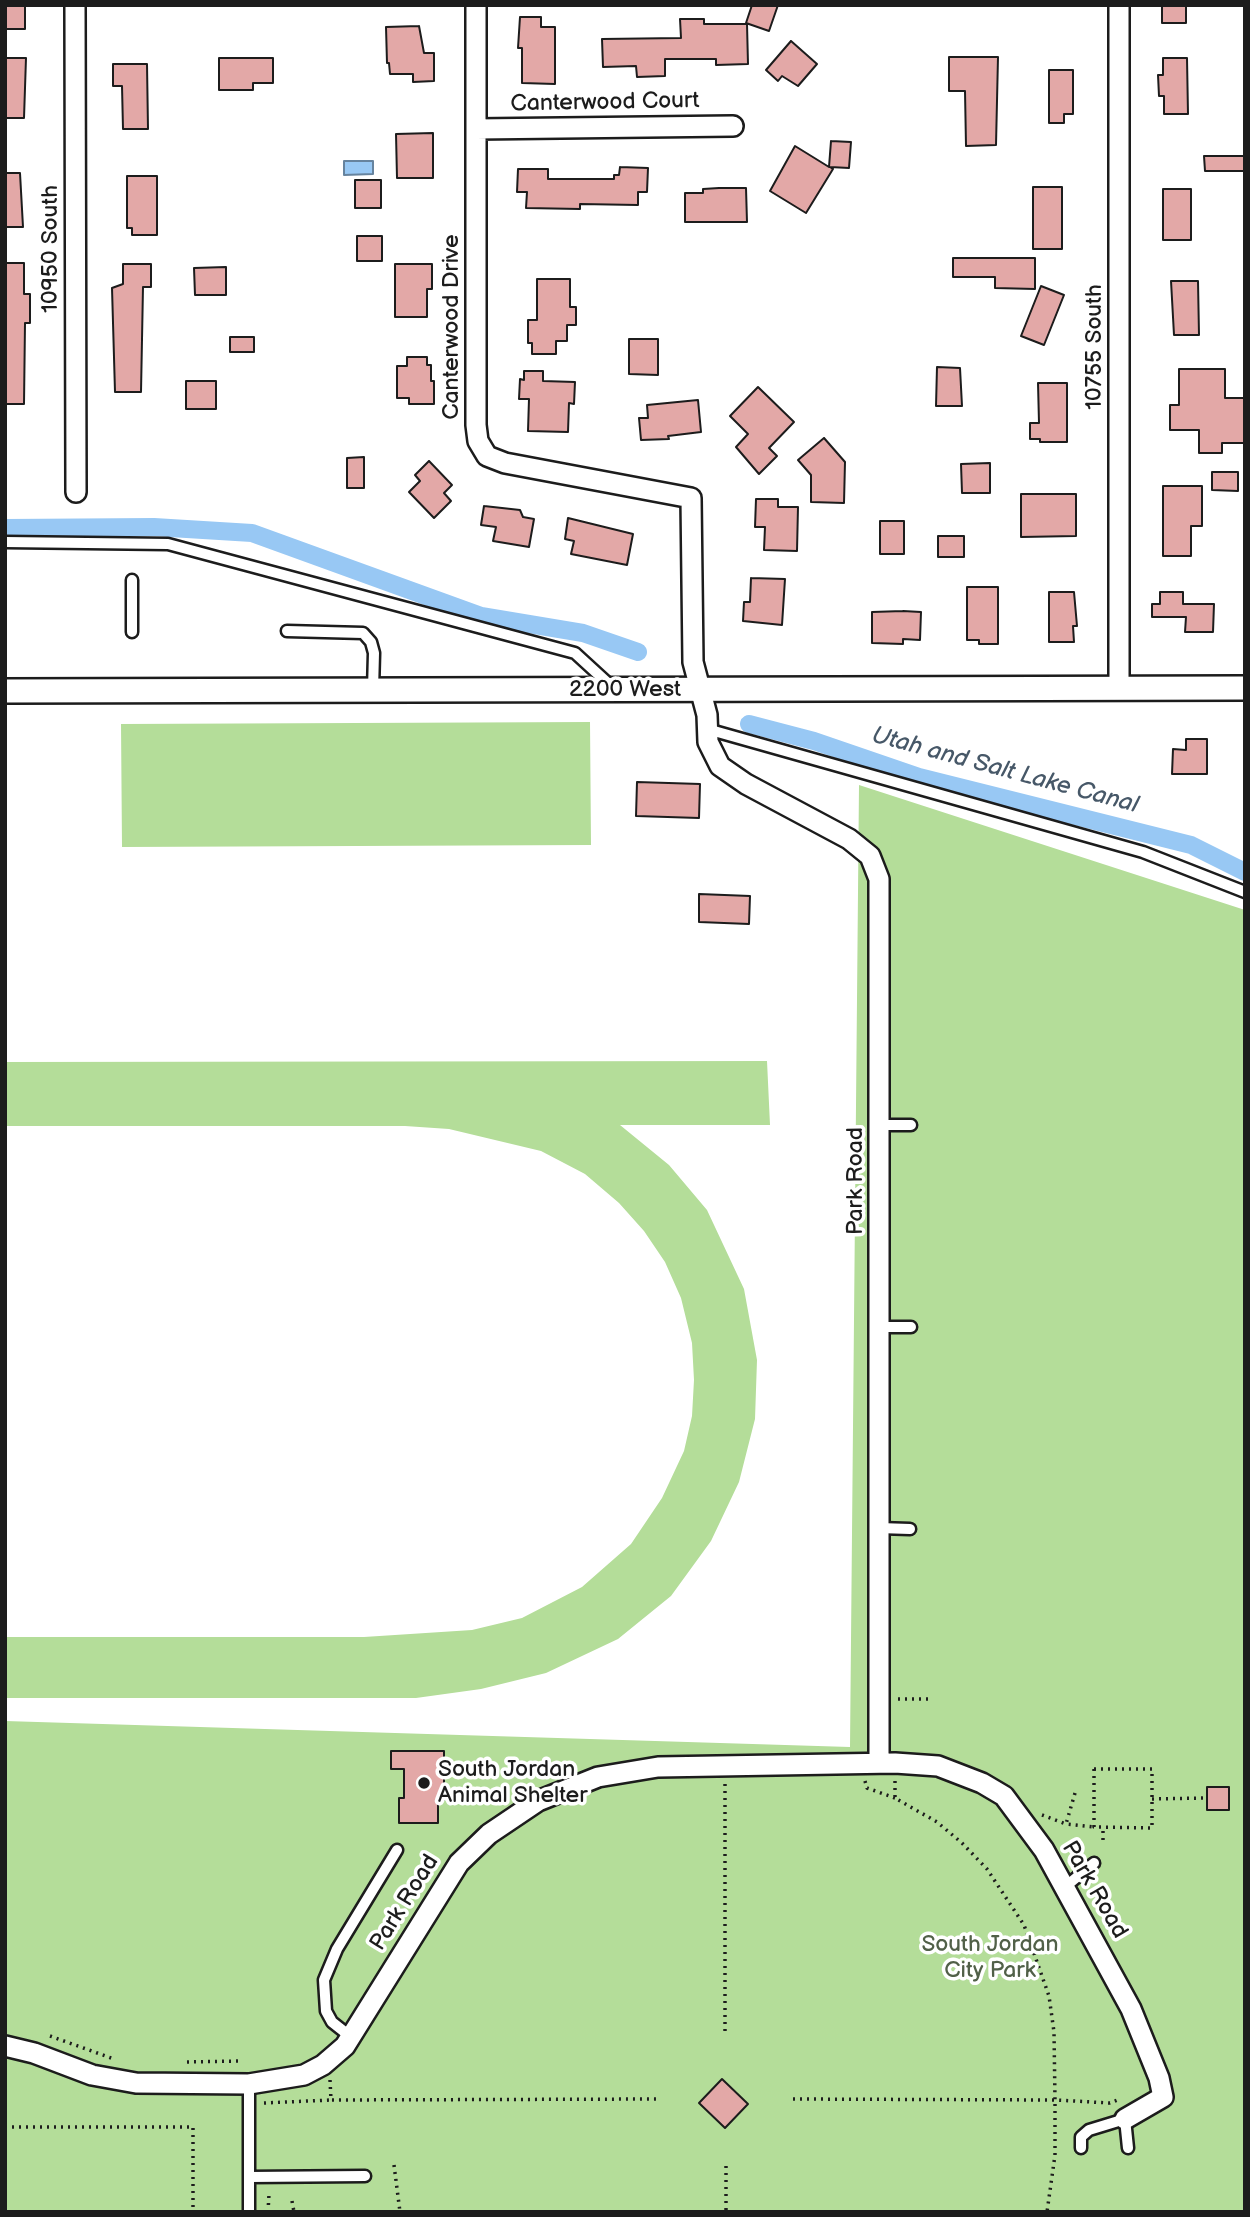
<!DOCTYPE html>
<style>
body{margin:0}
#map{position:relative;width:1250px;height:2217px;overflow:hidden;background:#fff;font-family:"Balsamiq Sans",sans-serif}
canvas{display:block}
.frame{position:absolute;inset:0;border:7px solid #1c1c1c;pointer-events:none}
</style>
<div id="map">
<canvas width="1250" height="2217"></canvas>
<div class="frame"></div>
</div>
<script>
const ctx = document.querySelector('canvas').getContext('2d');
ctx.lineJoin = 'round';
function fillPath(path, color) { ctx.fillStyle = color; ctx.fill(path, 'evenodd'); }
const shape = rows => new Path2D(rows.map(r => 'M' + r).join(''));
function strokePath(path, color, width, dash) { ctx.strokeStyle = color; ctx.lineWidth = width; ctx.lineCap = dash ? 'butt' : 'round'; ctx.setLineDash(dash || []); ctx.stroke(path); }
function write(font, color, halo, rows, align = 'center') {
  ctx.font = font + ' "Balsamiq Sans",sans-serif'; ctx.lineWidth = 7; ctx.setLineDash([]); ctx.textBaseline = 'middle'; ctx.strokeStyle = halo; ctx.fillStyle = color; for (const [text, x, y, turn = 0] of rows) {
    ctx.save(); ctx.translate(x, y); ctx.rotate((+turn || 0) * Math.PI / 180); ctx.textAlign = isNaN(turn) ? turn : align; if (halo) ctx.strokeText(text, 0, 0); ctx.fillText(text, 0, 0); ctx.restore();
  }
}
fillPath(shape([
 [590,722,591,845,122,847,121,724],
 [859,785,1245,910,1245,2212,5,2212,5,1721,850,1747],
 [767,1061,770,1125,620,1125,669,1165,707,1210,744,1289,757,1360,755,1419,739,1482,711,1541,671,1596,618,1639,546,1673,481,1689,416,1698,5,1698,5,1637,364,1637,472,1630,522,1618,582,1587,631,1544,662,1498,684,1451,692,1416,694,1380,692,1343,681,1298,665,1262,644,1231,619,1203,585,1174,541,1151,449,1129,405,1126,5,1126,5,1062]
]), '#b4dd99');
const water = shape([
 [344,161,373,161,373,174,344,175,344,161]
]);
fillPath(water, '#98c8f4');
strokePath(water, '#66839e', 2);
strokePath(shape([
 [5,528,154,527,252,533,481,616,583,633,638,652],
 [749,724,814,741,919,777,1191,845,1245,872]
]), '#98c8f4', 18);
const building = shape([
 [5,5,25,5,25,29,5,29,5,5],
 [752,5,778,5,769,31,746,23,752,5],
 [1162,5,1186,5,1186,23,1162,23,1162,5],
 [520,17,541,17,541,27,555,27,555,84,522,83,522,48,518,48,520,17],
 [680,19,704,19,704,24,747,24,748,64,716,65,716,59,665,59,665,76,637,77,636,66,603,67,602,39,681,38,680,19],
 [419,26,424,53,434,53,434,81,413,82,413,74,390,74,389,63,387,63,386,27,419,26],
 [791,41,817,64,798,86,782,76,778,81,766,70,791,41],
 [949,57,998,57,996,145,966,146,965,91,949,91,949,57],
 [5,58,26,58,24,118,5,118,5,58],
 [219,58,273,58,273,83,253,83,253,90,219,90,219,58],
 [1163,58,1187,58,1188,114,1164,114,1164,96,1159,96,1158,75,1163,75,1163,58],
 [113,64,147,64,148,129,123,129,122,86,113,86,113,64],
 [1049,70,1073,70,1073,114,1064,114,1064,123,1049,123,1049,70],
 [433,133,433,178,397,178,396,134,433,133],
 [831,141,851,142,849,168,830,167,833,169,806,213,770,191,795,146,829,167,831,141],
 [1204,156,1245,156,1245,171,1205,171,1204,156],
 [620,167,648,168,647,192,638,192,638,205,580,204,580,209,526,208,527,192,517,192,518,169,548,169,548,179,614,179,614,175,619,175,620,167],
 [5,173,20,173,23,227,5,227,5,173],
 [127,176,157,176,157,235,132,235,132,228,127,228,127,176],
 [355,180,381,180,381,208,355,208,355,180],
 [1033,187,1062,187,1062,249,1033,249,1033,187],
 [719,188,746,188,747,222,685,222,685,193,703,193,703,189,719,188],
 [1163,189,1191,189,1191,240,1163,240,1163,189],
 [357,236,382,236,382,261,357,261,357,236],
 [953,258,1035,258,1035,289,995,288,995,277,953,277,953,258],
 [5,263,24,263,24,294,30,294,30,323,25,323,24,404,5,404,5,263],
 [123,264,151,264,151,287,143,287,141,392,115,392,112,288,123,284,123,264],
 [395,264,432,264,432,289,427,289,427,317,395,317,395,264],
 [226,267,226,295,195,295,194,268,226,267],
 [537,279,570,279,570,307,576,307,576,325,567,325,567,341,556,341,556,354,532,354,532,343,528,343,528,320,537,320,537,279],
 [1171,281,1198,281,1199,335,1174,335,1171,281],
 [1041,286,1064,295,1044,345,1021,336,1041,286],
 [230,337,254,337,254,352,230,352,230,337],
 [629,339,658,339,658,375,629,374,629,339],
 [407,357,427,357,427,365,431,365,431,381,434,381,434,404,409,404,409,398,397,398,397,366,407,366,407,357],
 [937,367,960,368,962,406,936,406,937,367],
 [1179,369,1225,369,1225,398,1245,398,1245,443,1222,443,1222,453,1199,453,1199,430,1170,430,1170,405,1179,405,1179,369],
 [524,371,543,371,543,381,575,382,574,404,569,403,568,432,528,431,529,399,519,399,520,379,524,380,524,371],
 [186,381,216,381,216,409,186,409,186,381],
 [1038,383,1067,383,1067,442,1040,442,1040,439,1030,439,1030,423,1039,423,1038,383],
 [758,387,794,422,769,448,777,456,759,474,736,447,748,434,730,416,758,387],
 [698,400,701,432,668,436,669,439,641,440,639,418,648,418,647,405,698,400],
 [824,438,845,462,844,503,811,502,811,475,798,460,824,438],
 [364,457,364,488,347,488,347,458,364,457],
 [429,461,452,485,444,493,451,501,434,518,409,492,420,481,415,475,429,461],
 [990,463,990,493,962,493,961,464,990,463],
 [1212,472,1238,472,1238,491,1212,490,1212,472],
 [1163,486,1202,486,1202,526,1191,526,1191,556,1163,556,1163,486],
 [1021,494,1076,494,1076,536,1021,537,1021,494],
 [756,499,778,499,778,507,798,507,797,551,764,550,765,527,755,527,756,499],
 [484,506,520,510,523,517,534,519,529,547,493,541,496,527,481,525,484,506],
 [568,518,633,534,627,565,571,554,574,541,565,539,568,518],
 [880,521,904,521,904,554,880,554,880,521],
 [938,536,964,536,964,557,938,557,938,536],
 [751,578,785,579,782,625,743,621,744,602,750,602,751,578],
 [967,587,998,587,998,644,979,644,979,640,967,640,967,587],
 [1049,592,1074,592,1077,626,1073,626,1074,642,1049,642,1049,592],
 [1160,592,1183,592,1183,604,1214,604,1213,632,1185,632,1186,617,1152,617,1152,604,1160,604,1160,592],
 [903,611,921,612,920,640,903,639,903,644,872,643,872,612,903,611],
 [1186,739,1207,739,1207,774,1172,774,1173,749,1186,750,1186,739],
 [637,782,700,784,699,818,636,816,637,782],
 [699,894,750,896,749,924,699,922,699,894],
 [391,1751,444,1751,444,1800,438,1800,438,1823,399,1823,399,1798,404,1798,404,1769,391,1769,391,1751],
 [1207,1787,1229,1787,1229,1810,1207,1810,1207,1787],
 [722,2079,748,2104,725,2128,699,2103,722,2079]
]);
fillPath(building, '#e3a8a7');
strokePath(building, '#1c1c1c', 2);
const service = shape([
 [5,542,168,544,575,653,611,686],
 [132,580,132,632],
 [287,631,363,633,371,642,374,653,373,690],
 [707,729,1143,852,1245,892],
 [881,1125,911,1125],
 [880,1327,911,1327],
 [879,1528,910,1529],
 [1065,1887,1094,1863],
 [351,2037,332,2022,326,2011,324,1980,337,1949,397,1850],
 [249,2084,249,2212],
 [1081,2148,1081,2137,1089,2130,1125,2119,1128,2148],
 [250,2177,365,2176]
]);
const minor = shape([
 [75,5,76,492],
 [476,5,476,425,478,441,487,456,505,463,691,498,693,662,707,715,708,742,720,766,746,784,849,839,870,856,879,879,879,1763],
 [1119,5,1119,689],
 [476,129,733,126],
 [5,2046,34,2053,92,2075,136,2083,249,2084,304,2075,323,2065,345,2046,459,1863,489,1834,538,1801,598,1777,658,1767,895,1763,938,1766,982,1783,1004,1796,1044,1850,1131,2009,1159,2078,1163,2097,1125,2119]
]);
const tertiary = shape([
 [5,691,1245,688]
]);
strokePath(service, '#1c1c1c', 15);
strokePath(minor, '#1c1c1c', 24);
strokePath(tertiary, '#1c1c1c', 28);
strokePath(shape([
 [898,1699,930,1699],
 [1094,1769,1152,1769,1152,1828,1094,1827,1094,1769],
 [865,1781,867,1788,895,1798],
 [895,1781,895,1798,937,1822,962,1843,987,1869,1024,1925,1049,1996,1054,2032,1055,2100,1110,2103,1120,2099],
 [1075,1793,1066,1824,1094,1827],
 [1152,1799,1206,1798],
 [1042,1815,1066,1824],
 [1103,1840,1103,1827],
 [725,2031,725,1783],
 [50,2036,114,2059],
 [187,2062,239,2061],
 [330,2080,331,2100,658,2099],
 [793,2099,1055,2100,1055,2155,1047,2212],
 [264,2103,331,2100],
 [5,2127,193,2127,193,2212],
 [394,2165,400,2212],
 [726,2166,726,2212],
 [292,2201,294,2212],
 [268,2212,269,2194]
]), '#1c1c1c', 3.5, [2, 5]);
strokePath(service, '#fff', 10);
strokePath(minor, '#fff', 19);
strokePath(tertiary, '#fff', 23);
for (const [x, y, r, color] of [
 [424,1783,7,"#1c1c1c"]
]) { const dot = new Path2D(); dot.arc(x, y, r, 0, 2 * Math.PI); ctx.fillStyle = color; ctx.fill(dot); strokePath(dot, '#fff', 2.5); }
write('23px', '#1c1c1c', '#fff', [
 ["Canterwood Court",605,103,-1],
 ["10950 South",51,249,-90],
 ["Canterwood Drive",452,327,-90],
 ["10755 South",1095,347,-90],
 ["2200 West",625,690],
 ["Park Road",856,1181,-90],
 ["Park Road",1094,1890,60],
 ["Park Road",405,1903,-58]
]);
write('23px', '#1c1c1c', '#fff', [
 ["South Jordan",438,1770],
 ["Animal Shelter",438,1796]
], 'left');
write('23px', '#516048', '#fff', [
 ["South Jordan",990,1945],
 ["City Park",990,1971]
]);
write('italic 24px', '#475868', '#fff', [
 ["Utah and Salt Lake Canal",1005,771,15]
]);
</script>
